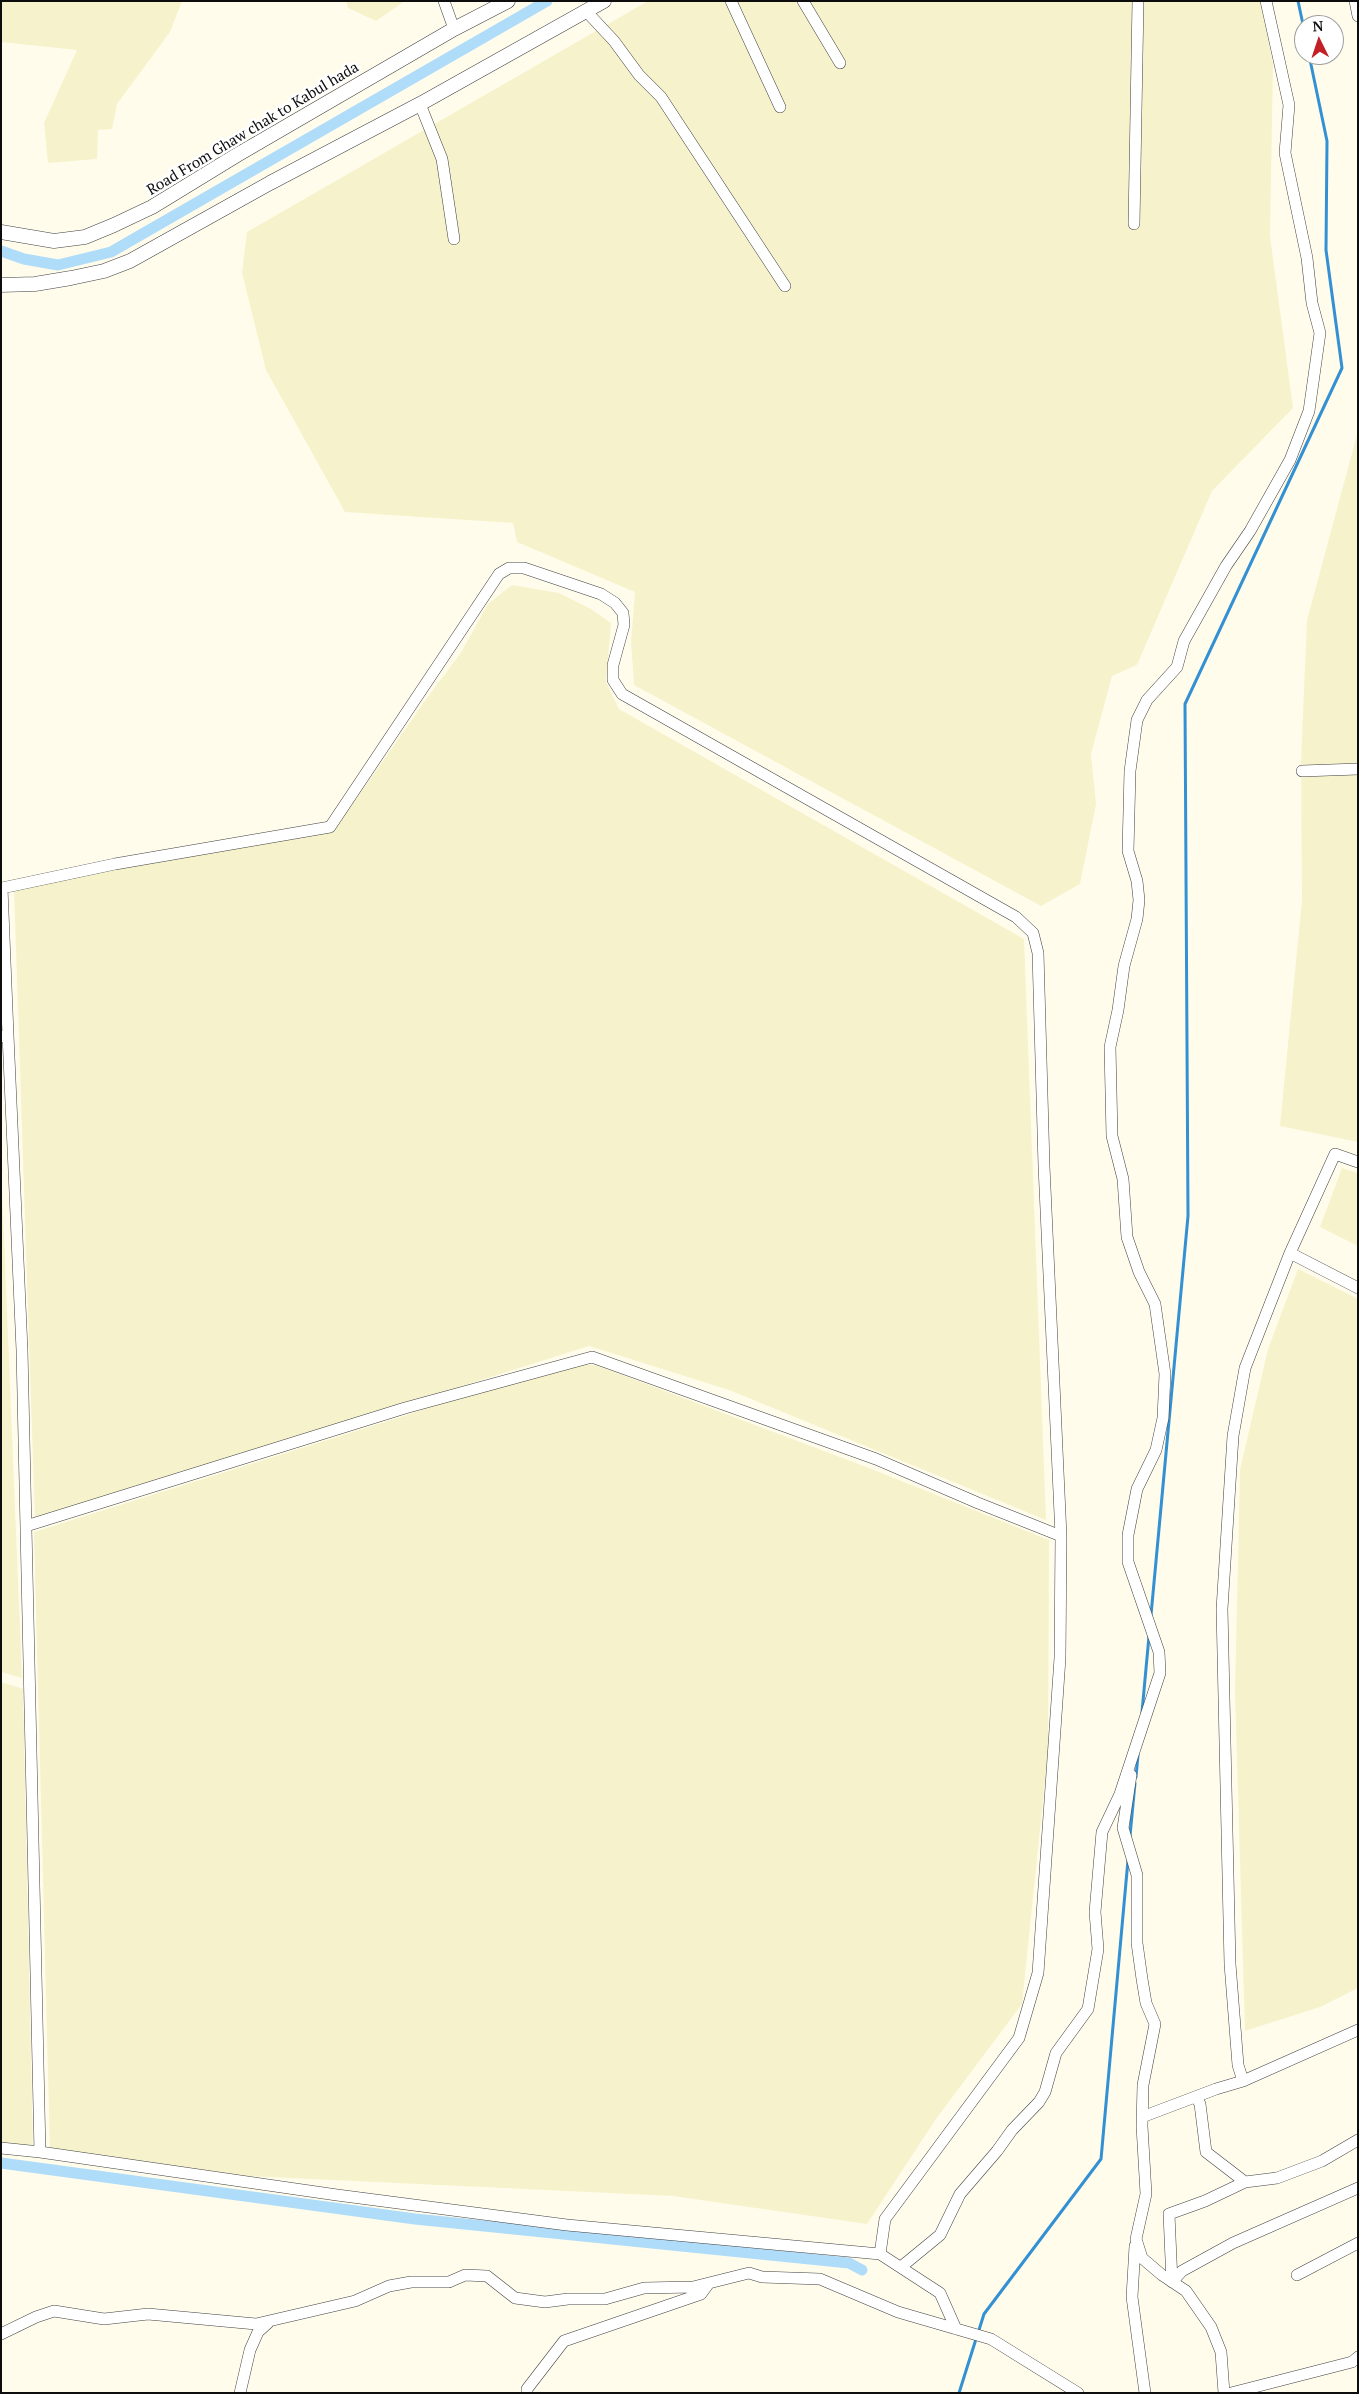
<!DOCTYPE html>
<style>
body{margin:0}
#map{position:relative;width:1359px;height:2394px;overflow:hidden;background:#fffcec;font-family:"PT Serif",serif}
canvas{display:block}
.frame{position:absolute;inset:0;border:2px solid #0d0d0d;pointer-events:none}
.north{position:absolute;left:1294px;top:15px;width:50px;height:50px;box-sizing:border-box;background:#fff;border:1px solid #9e9e9e;border-radius:50%;rotate:356deg;font-size:14px;font-weight:700;line-height:20px;text-align:center;color:#0d0d0d}
.north::after{content:'';display:block;margin:auto;width:18px;height:22px;background:#c21f26;clip-path:polygon(50% 0,100% 100%,50% 72%,0 100%)}
</style>
<div id="map">
<canvas width="1359" height="2394"></canvas>
<div class="frame"></div>
<div class="north">N</div>
</div>
<script>
const ctx = document.querySelector('canvas').getContext('2d');
ctx.lineJoin = 'round';
function fillPath(path, color) { ctx.fillStyle = color; ctx.fill(path, 'evenodd'); }
const shape = rows => new Path2D(rows.map(r => 'M' + r).join(''));
function strokePath(path, color, width, dash) { ctx.strokeStyle = color; ctx.lineWidth = width; ctx.lineCap = dash ? 'butt' : 'round'; ctx.setLineDash(dash || []); ctx.stroke(path); }
function write(font, color, halo, rows, align = 'center') {
  ctx.font = font + ' "PT Serif",serif'; ctx.lineWidth = 5; ctx.setLineDash([]); ctx.textBaseline = 'middle'; ctx.strokeStyle = halo; ctx.fillStyle = color; for (const [text, x, y, turn = 0] of rows) {
    ctx.save(); ctx.translate(x, y); ctx.rotate((+turn || 0) * Math.PI / 180); ctx.textAlign = isNaN(turn) ? turn : align; if (halo) ctx.strokeText(text, 0, 0); ctx.fillText(text, 0, 0); ctx.restore();
  }
}
fillPath(shape([
 [1,1,182,1,170,32,117,104,112,129,98,130,97,159,48,163,44,123,77,50,1,42],
 [346,1,405,1,376,21,348,8],
 [648,1,1260,1,1273,64,1270,236,1293,408,1212,491,1137,665,1112,676,1091,754,1096,804,1080,884,1041,906,634,685,631,642,635,592,517,542,513,523,345,512,266,370,242,273,247,232],
 [1358,431,1358,1142,1280,1126,1302,900,1301,761,1307,620],
 [512,585,559,593,591,609,611,623,606,682,619,709,1024,939,1046,1520,729,1390,589,1346,35,1521,14,888,338,825,427,698,460,654,488,604],
 [1,1165,22,1678,1,1672],
 [1342,1168,1358,1173,1358,1246,1320,1227],
 [1298,1269,1358,1299,1358,1988,1320,2007,1245,2031,1235,1692,1240,1470,1268,1349],
 [552,1364,596,1365,869,1468,1049,1540,1048,1751,1022,2004,936,2119,867,2224,673,2196,247,2176,50,2150,34,1532,407,1415],
 [1,1682,23,1689,33,2153,1,2149]
]), '#f6f3cc');
strokePath(shape([
 [1298,1,1304,29],
 [1151,1615,1188,1216,1185,704,1342,368,1326,250,1327,141,1309,55],
 [1142,1712,1149,1636],
 [1136,1777,1138,1755],
 [1130,1836,1135,1783],
 [978,2333,984,2314,1101,2159,1128,1860],
 [959,2393,976,2339]
]), '#3391d3', 3);
strokePath(shape([
 [1,251,24,259,58,265,111,252,547,1],
 [1,2163,415,2219,849,2263,862,2270]
]), '#afdcf9', 11);
const minor = shape([
 [444,1,454,29],
 [731,1,780,107],
 [803,1,840,63],
 [1355,1,1358,16],
 [586,11,614,41,639,75,661,97,785,286],
 [420,104,442,159,454,239],
 [1134,224,1138,1],
 [1302,771,1358,769],
 [8,1035,22,1350,40,2152],
 [1,1037,8,1035,2,888,115,864,330,827,499,574,509,568,524,568,601,594,615,603,623,613,624,625,613,665,613,680,622,694,1016,917,1033,933,1038,953,1044,1166,1061,1536,978,1503,876,1459,592,1357,405,1408,26,1526],
 [1290,1253,1358,1288],
 [1131,1775,1123,1828,1137,1875,1137,1943,1142,1979,1146,2003,1155,2024,1143,2085,1142,2126,1146,2194,1136,2239,1142,2258,1162,2275,1186,2291,1211,2327,1221,2352,1224,2393],
 [1243,2081,1238,2065,1230,1964,1222,1609,1233,1436,1245,1368,1290,1253,1335,1154,1358,1162],
 [1196,2097,1200,2104,1206,2152,1245,2182],
 [1142,2117,1216,2089,1243,2081,1358,2030],
 [1,2148,40,2152,337,2195,567,2225,880,2254,940,2293,956,2329],
 [1135,2246,1132,2297,1145,2393],
 [880,2254,885,2219,1019,2038,1038,1973,1060,1658,1061,1536],
 [901,2267,940,2235,960,2194,997,2151,1012,2130,1039,2102,1045,2092,1056,2053,1088,2009,1098,1949,1095,1912,1102,1832,1120,1794,1160,1673,1159,1652,1128,1562,1128,1535,1137,1489,1156,1450,1163,1418,1165,1374,1155,1304,1139,1272,1127,1237,1123,1179,1112,1136,1110,1047,1118,1010,1124,966,1137,919,1139,900,1137,881,1128,851,1130,771,1137,720,1147,700,1177,667,1184,641,1226,566,1250,531,1290,460,1309,411,1320,333,1312,303,1307,258,1285,153,1289,105,1266,1],
 [1297,2275,1358,2243],
 [1172,2282,1169,2214,1205,2201,1245,2182,1277,2178,1322,2161,1358,2140],
 [1172,2282,1182,2271,1233,2243,1358,2188],
 [1,2334,36,2317,54,2311,104,2319,148,2314,256,2324,355,2301,389,2286,411,2282,449,2282,465,2275,487,2276,515,2298,545,2302,568,2299,605,2299,644,2288,693,2287,749,2273,762,2277,820,2279,898,2312,991,2339,1078,2393],
 [240,2393,250,2350,258,2332,268,2323],
 [527,2393,527,2389,564,2341,701,2294,709,2283],
 [1231,2393,1352,2362,1358,2357]
]);
const tertiary = shape([
 [1,232,54,241,85,237,114,225,152,207,237,155,454,29,508,1],
 [1,285,35,284,71,278,104,271,130,261,270,183,420,104,604,1]
]);
strokePath(minor, '#404040', 12);
strokePath(tertiary, '#404040', 15);
strokePath(minor, '#fff', 11);
strokePath(tertiary, '#fff', 14);
write('15px', '#0d0d0d', '#fff', [
 ["Road From Ghaw chak to Kabul hada",253,129,-31]
]);
</script>
